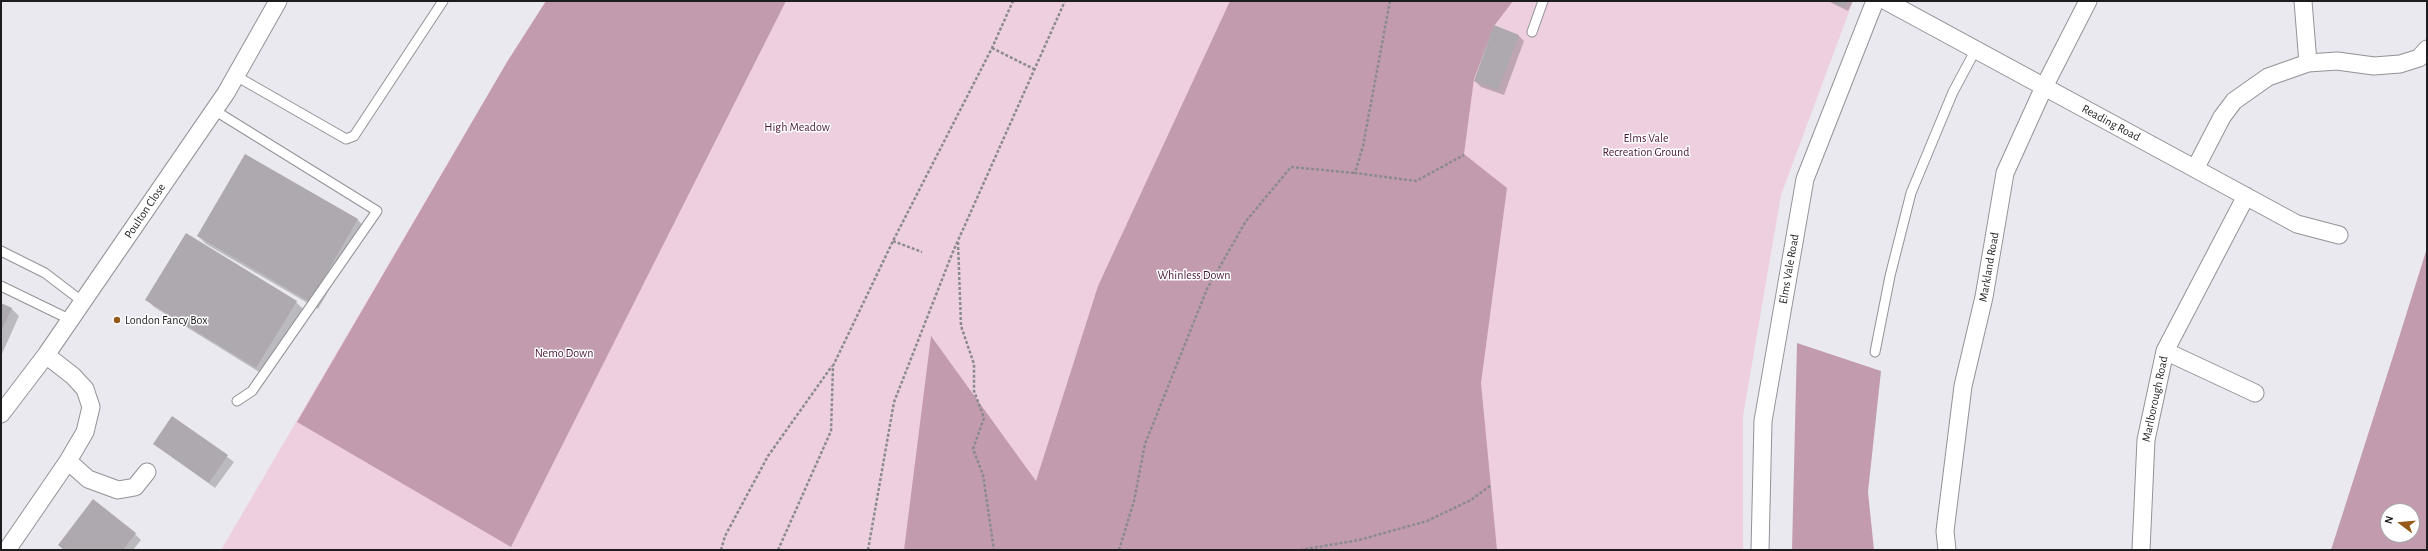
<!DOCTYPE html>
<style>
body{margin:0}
#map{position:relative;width:2428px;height:551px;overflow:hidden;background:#eae9ef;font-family:"Alegreya Sans",sans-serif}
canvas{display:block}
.frame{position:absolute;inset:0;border:2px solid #1d1d1f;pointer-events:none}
.north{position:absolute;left:2380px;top:503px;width:40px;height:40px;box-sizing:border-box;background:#fff;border:1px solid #a5a5a5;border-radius:50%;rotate:286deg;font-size:11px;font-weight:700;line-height:16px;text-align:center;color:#1d1d1f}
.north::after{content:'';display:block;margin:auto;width:14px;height:18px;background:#965a1b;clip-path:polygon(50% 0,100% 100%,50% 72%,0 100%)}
</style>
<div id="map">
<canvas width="2428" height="551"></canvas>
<div class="frame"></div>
<div class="north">N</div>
</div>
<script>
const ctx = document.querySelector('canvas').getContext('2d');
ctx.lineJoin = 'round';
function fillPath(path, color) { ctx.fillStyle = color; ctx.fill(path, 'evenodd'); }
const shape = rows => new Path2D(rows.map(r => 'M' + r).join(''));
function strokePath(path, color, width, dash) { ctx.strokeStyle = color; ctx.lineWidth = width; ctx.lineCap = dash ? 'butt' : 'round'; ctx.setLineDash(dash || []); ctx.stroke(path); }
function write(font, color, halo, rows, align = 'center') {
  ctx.font = font + ' "Alegreya Sans",sans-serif'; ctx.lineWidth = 3; ctx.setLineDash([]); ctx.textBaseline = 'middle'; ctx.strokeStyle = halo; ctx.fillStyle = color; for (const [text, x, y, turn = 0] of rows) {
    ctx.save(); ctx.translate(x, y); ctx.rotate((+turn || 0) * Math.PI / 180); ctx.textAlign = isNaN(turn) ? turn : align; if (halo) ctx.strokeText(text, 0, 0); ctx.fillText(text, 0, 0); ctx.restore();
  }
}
fillPath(shape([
 [546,1,1853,1,1781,195,1743,416,1743,550,221,550,507,62]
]), '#eecfdf');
fillPath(shape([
 [546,1,786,1,511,547,297,422,507,62],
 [1230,1,1513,1,1494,26,1474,79,1464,154,1507,188,1481,383,1497,550,904,550,931,336,1036,481,1098,286],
 [2427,248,2427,550,2331,550,2396,347],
 [2388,511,2412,511,2412,535,2388,535],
 [1797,343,1881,371,1868,492,1874,550,1792,550]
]), '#c39baf');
fillPath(shape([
 [1828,1,1853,1,1848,11],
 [1518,35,1524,41,1504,95,1481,87,1475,81],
 [245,155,358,220,365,228,318,309,206,244,198,236],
 [186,234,296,302,304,310,264,375,154,307,146,299],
 [1,304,12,309,19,316,1,356],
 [173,417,234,462,215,488,154,444],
 [135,534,141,540,133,550,64,550]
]), '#0003');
fillPath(shape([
 [1830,1,1848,1,1844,8],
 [1494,25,1519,35,1498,90,1474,81],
 [245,154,358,219,310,302,197,236],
 [186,233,297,301,256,368,145,300],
 [1,303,12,308,1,332],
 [172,416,228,455,209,483,153,444],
 [93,499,136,533,123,550,64,550,58,545]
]), '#ada9ae');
const lane = shape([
 [1532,32,1543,1],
 [236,76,346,139,354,136,443,1],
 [214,110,377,211,252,391,237,401],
 [1,251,45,273,83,302],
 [1,286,71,320],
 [1875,352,1890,276,1911,193,1953,92,1975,51]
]);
const street = shape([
 [1886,1,2297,224,2339,235],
 [2303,1,2308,63],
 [2196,167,2222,117,2234,101,2268,77,2308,63,2337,61,2374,66,2400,64,2419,58,2427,49],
 [2165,351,2255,393],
 [1,414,46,355,226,93,278,1],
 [68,461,88,479,118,490,135,487,147,472],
 [7,550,68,461,85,432,91,407,85,389,73,376,46,355],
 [1760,550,1763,421,1805,179,1875,1],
 [1947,550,1945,531,1963,386,1984,297,2005,173,2044,87,2088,1],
 [2141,550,2146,440,2165,351,2246,196]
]);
strokePath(lane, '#939298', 11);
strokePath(street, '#939298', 19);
strokePath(shape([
 [1390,1,1363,146,1355,173,1416,181,1464,155],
 [992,48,1034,69],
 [893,241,922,252],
 [958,242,961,326,974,364,974,391,984,418,973,449,983,475,994,550],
 [721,550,725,536,768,456,832,366],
 [778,550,831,431,833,366,893,241,992,48,1013,1],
 [868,550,894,402,952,254,1065,1],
 [1119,550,1134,501,1145,444,1207,289,1246,221,1291,167,1355,173],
 [1300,550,1359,540,1427,521,1471,500,1491,485]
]), '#8b8b8f', 2.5, [3, 2]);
strokePath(lane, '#fff', 9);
strokePath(street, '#fff', 17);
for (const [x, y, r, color] of [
 [117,320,4,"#965a1b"]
]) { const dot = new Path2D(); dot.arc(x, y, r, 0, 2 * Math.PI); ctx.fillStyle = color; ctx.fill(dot); strokePath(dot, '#fff', 1.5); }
write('12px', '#1d1d1f', '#fff', [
 ["Reading Road",2111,123,28],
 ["Poulton Close",145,211,-56],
 ["Markland Road",1989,267,-80],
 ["Elms Vale Road",1789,269,-80],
 ["Marlborough Road",2155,399,-78]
]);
write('12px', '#4b1937', '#fff', [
 ["High Meadow",797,127],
 ["Elms Vale",1646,138],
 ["Recreation Ground",1646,152],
 ["Whinless Down",1194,275],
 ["Nemo Down",564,353]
]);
write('12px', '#1d1d1f', '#fff', [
 ["London Fancy Box",125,320]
], 'left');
</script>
